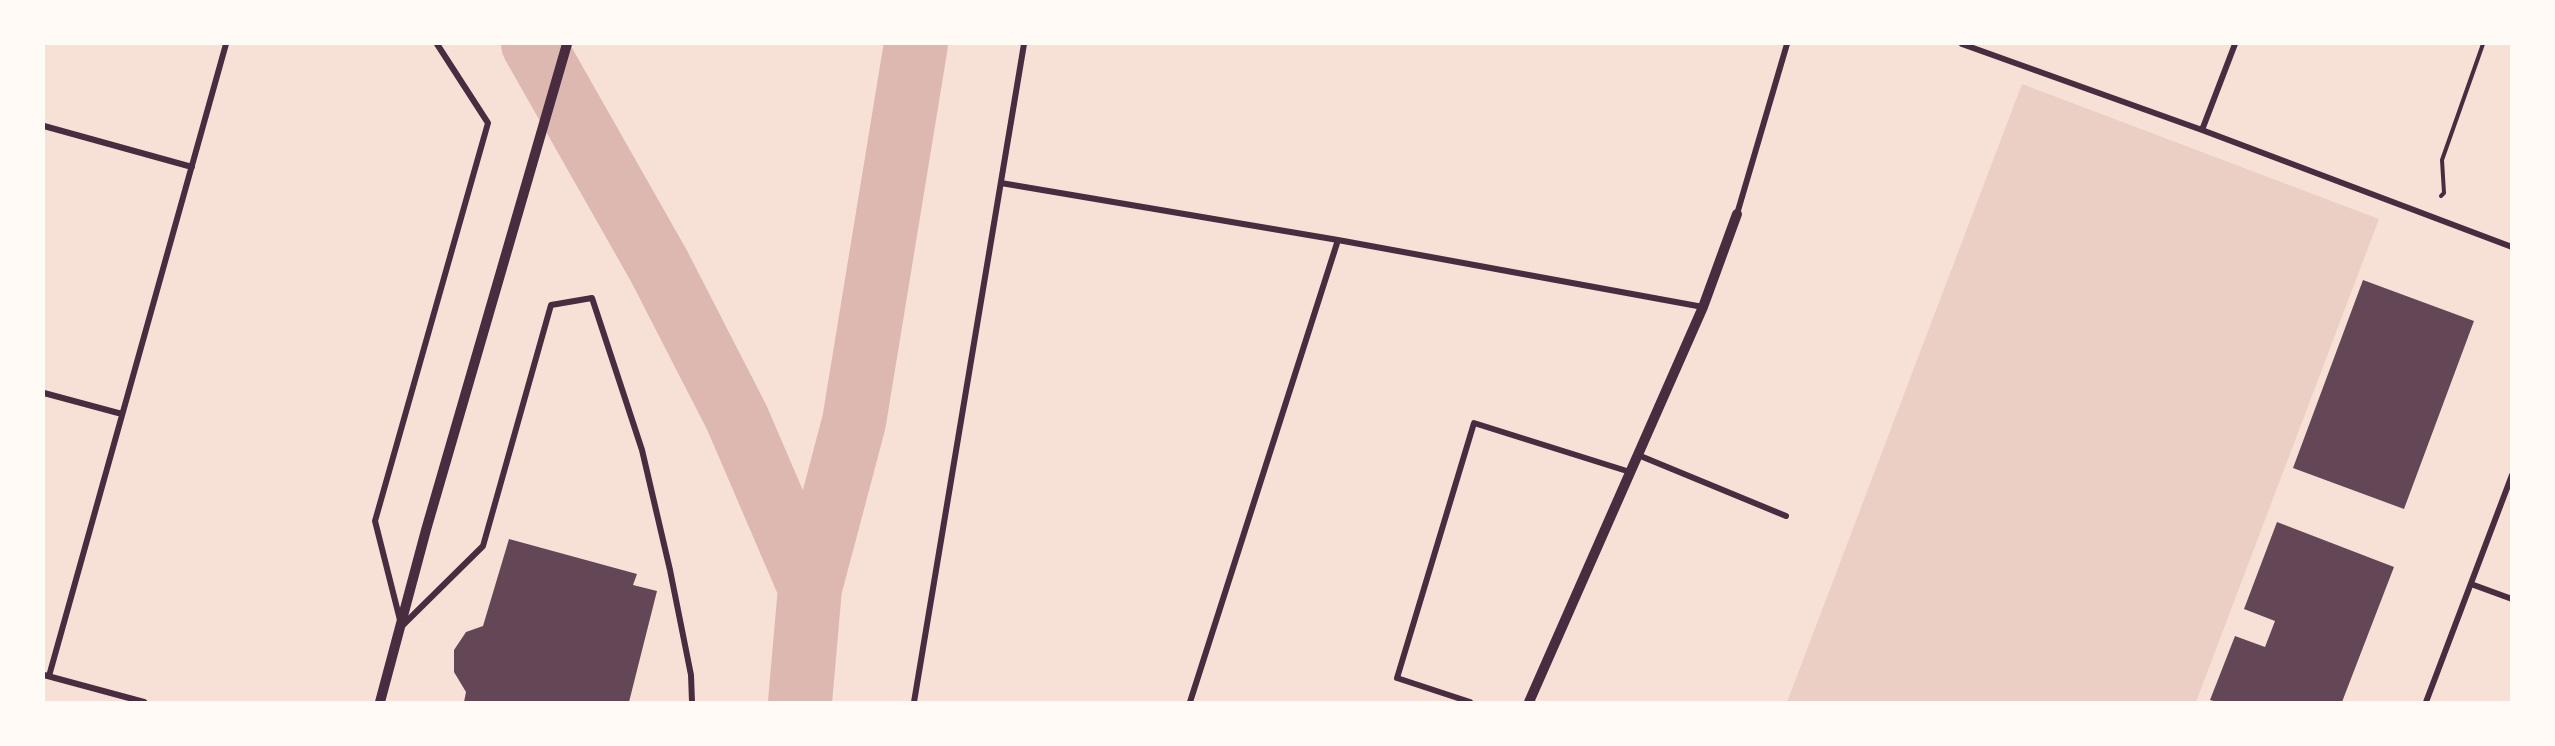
<!DOCTYPE html>
<style>
body{margin:0}
#map{position:relative;width:2555px;height:746px;overflow:hidden;background:#f7e1d7;font-family:"Alegreya Sans",sans-serif}
canvas{display:block}
.frame{position:absolute;inset:0;border:45px solid #fffaf5;pointer-events:none}
</style>
<div id="map">
<canvas width="2555" height="746"></canvas>
<div class="frame"></div>
</div>
<script>
const ctx = document.querySelector('canvas').getContext('2d');
ctx.lineJoin = 'round';
function fillPath(path, color) { ctx.fillStyle = color; ctx.fill(path, 'evenodd'); }
const shape = rows => new Path2D(rows.map(r => 'M' + r).join(''));
function strokePath(path, color, width, dash) { ctx.strokeStyle = color; ctx.lineWidth = width; ctx.lineCap = dash ? 'butt' : 'round'; ctx.setLineDash(dash || []); ctx.stroke(path); }
fillPath(shape([
 [2022,84,2379,219,2196,702,1787,702]
]), '#ebcfc5');
strokePath(shape([
 [533,44,659,266,737,418,810,588,800,702],
 [810,588,854,422,916,44]
]), '#dcb8b0', 64);
fillPath(shape([
 [2363,280,2474,321,2404,509,2293,468],
 [2277,522,2394,567,2342,702,2217,702,2210,700,2235,636,2265,647,2275,621,2244,609],
 [509,539,637,574,633,585,657,591,629,702,464,702,466,692,454,672,454,650,466,632,483,626]
]), '#644757');
strokePath(shape([
 [2441,196,2444,193,2442,160,2483,44]
]), '#4a2c40', 4);
strokePath(shape([
 [1962,44,2202,130,2512,247],
 [44,126,192,167],
 [2202,130,2235,44],
 [1001,183,1338,240,1703,307],
 [1737,214,1787,44],
 [44,393,122,414],
 [1638,455,1786,516],
 [2471,584,2512,599],
 [400,620,375,521,488,123,437,44],
 [403,625,483,546,551,305,592,298,642,450,670,570,691,675,692,702],
 [44,675,144,702],
 [49,676,226,44],
 [914,702,1024,44],
 [1190,702,1338,240],
 [1470,702,1397,678,1474,423,1630,472],
 [2426,702,2512,475]
]), '#4a2c40', 6);
strokePath(shape([
 [380,702,426,530,567,44],
 [1529,702,1703,307,1737,214]
]), '#4a2c40', 10);
</script>
